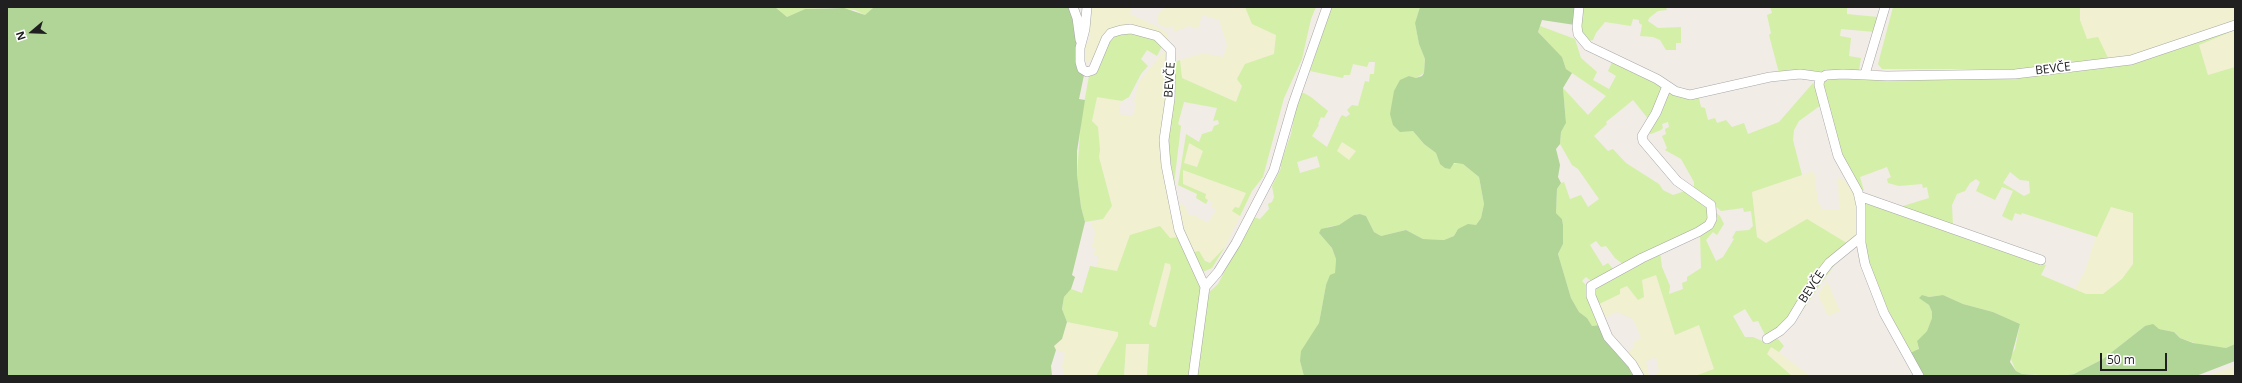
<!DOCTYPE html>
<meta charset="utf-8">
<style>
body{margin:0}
#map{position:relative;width:2242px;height:383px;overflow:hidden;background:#f1ece6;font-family:"Open Sans",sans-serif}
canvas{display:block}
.frame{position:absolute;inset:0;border:8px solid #202020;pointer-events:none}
.north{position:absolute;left:12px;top:12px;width:40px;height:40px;-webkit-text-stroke:3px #fff;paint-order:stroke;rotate:251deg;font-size:11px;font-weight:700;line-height:16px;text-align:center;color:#202020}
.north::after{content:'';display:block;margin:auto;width:14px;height:18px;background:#202020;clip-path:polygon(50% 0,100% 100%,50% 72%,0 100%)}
.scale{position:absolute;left:2100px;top:353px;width:67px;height:18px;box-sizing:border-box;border:2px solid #202020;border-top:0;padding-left:5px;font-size:12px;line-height:14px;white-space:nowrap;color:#202020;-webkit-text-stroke:3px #fff;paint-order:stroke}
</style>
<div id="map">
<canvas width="2242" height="383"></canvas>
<div class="frame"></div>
<div class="north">N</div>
<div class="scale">50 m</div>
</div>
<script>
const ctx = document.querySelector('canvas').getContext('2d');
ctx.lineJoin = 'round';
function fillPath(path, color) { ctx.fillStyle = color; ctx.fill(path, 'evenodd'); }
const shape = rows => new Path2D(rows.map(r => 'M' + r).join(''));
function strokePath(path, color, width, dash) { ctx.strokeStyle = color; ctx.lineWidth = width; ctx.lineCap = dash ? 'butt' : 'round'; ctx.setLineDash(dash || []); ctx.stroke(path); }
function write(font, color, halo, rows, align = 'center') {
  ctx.font = font + ' "Open Sans",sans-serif'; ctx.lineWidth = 3.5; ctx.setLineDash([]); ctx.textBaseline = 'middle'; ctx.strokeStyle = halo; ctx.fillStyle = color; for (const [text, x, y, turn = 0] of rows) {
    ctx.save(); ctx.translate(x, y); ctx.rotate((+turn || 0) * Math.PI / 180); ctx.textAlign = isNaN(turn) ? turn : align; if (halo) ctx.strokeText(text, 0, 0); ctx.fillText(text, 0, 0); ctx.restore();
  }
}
fillPath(shape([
 [1089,7,1135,7,1131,8,1130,14,1160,28,1167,33,1169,40,1127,26,1113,27,1108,31,1094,59,1086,62,1083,54,1086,44,1090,39,1088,29],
 [1164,7,1245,7,1252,24,1276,35,1274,55,1242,86,1236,102,1182,78,1180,60,1203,53,1223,57,1227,45,1219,20,1202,15,1198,29,1189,26,1174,32,1174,27,1171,26,1168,29,1157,23,1158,15],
 [2080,7,2235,7,2235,21,2147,53,2109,60,2087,40,2080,20],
 [2235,30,2235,67,2208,75,2199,45],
 [1165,50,1170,58,1163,137,1180,237,1170,238,1117,271,1106,270,1096,267,1099,257,1094,255,1095,247,1092,247,1095,233,1091,223,1103,219,1112,205,1099,157,1100,150,1092,121,1097,96,1121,101,1119,114,1134,116,1135,102,1134,101,1139,82],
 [1342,142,1356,150,1350,161,1337,151],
 [1189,143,1203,151,1198,167,1184,163],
 [1183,170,1246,193,1239,208,1232,211,1240,216,1225,247,1210,263,1201,256,1191,253,1186,241,1178,207,1180,204,1184,205,1189,215,1194,215,1208,223,1216,210,1211,206,1213,203,1205,198,1206,194,1183,184],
 [1814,171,1818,202,1822,209,1839,209,1838,177,1845,181,1855,195,1858,228,1855,240,1850,245,1807,220,1766,243,1757,237,1752,192],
 [2111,207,2133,213,2133,264,2122,279,2103,294,2086,294,2075,289,2085,271,2094,242],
 [1165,263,1170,264,1171,268,1156,328,1153,327,1149,324],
 [1656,274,1675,335,1699,325,1714,369,1695,376,1656,376,1655,374,1659,372,1656,357,1646,361,1649,376,1641,376,1626,354,1635,346,1633,343,1641,338,1635,323,1631,318,1616,312,1604,318,1597,305,1620,294,1620,289,1627,286,1638,300,1642,280],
 [1827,281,1840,311,1828,316,1818,295],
 [1067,322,1118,332,1118,336,1096,376,1064,376,1062,366,1065,353,1056,350,1054,346,1062,339],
 [1126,344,1149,344,1147,376,1124,376],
 [1771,346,1810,376,1792,376,1767,354],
 [2235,365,2235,376,2208,376,2229,368]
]), '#f1f0d0');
fillPath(shape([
 [775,7,874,7,865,15,855,10,835,8,805,9,787,17],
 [1245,7,1316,7,1311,19,1302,59,1284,98,1263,177,1252,191,1240,216,1232,211,1235,207,1239,208,1246,193,1183,170,1183,184,1206,194,1205,198,1208,200,1206,204,1196,198,1197,194,1178,185,1186,134,1199,142,1202,134,1212,131,1214,126,1219,124,1218,120,1213,121,1217,108,1184,102,1178,124,1181,126,1174,184,1168,146,1175,64,1177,61,1180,60,1182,78,1236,102,1242,86,1237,79,1245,64,1274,54,1276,35,1252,24],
 [1189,143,1203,151,1197,167,1184,163],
 [1331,7,1420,7,1415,23,1419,44,1425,59,1424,73,1416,78,1409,76,1413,131,1424,144,1436,153,1440,164,1463,164,1479,177,1484,204,1481,218,1476,225,1458,229,1454,236,1444,240,1423,239,1406,230,1381,236,1374,232,1366,216,1360,214,1354,215,1339,225,1328,227,1319,233,1332,248,1336,259,1335,274,1326,285,1319,323,1300,361,1304,376,1196,376,1208,293,1218,284,1253,217,1260,219,1269,209,1268,204,1272,202,1274,197,1272,186,1281,168,1280,165,1291,134,1295,112,1301,93,1304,93,1311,97,1328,111,1324,118,1321,117,1318,124,1319,125,1312,136,1327,147,1340,118,1342,115,1346,117,1350,114,1347,110,1352,105,1358,106,1365,81,1369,82,1370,74,1374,74,1375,62,1369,62,1367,67,1353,64,1350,75,1344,75,1343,78,1310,71],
 [1342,142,1356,151,1349,160,1337,151],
 [1317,156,1320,167,1300,173,1297,162],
 [1582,7,1666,7,1667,10,1658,11,1649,18,1648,21,1658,28,1681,27,1681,43,1676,43,1676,50,1666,50,1660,40,1653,37,1640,36,1642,25,1639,23,1639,20,1633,19,1631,26,1605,22,1596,33,1593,40,1588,41,1582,32],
 [1770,7,1847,7,1847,14,1878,17,1875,32,1841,29,1840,36,1851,38,1849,56,1861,58,1859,70,1779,73,1769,35,1771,33,1767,15,1772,13],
 [1893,7,2080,7,2080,20,2087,39,2098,37,2109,60,2026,69,1882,69,1878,64],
 [1540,26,1575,39,1581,58,1597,72,1593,80,1609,89,1616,76,1608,71,1613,60,1660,85,1662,88,1650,121,1633,100,1606,122,1607,124,1594,136,1608,151,1613,149,1626,163,1659,184,1663,190,1673,195,1685,191,1697,197,1710,210,1706,224,1624,265,1615,258,1606,246,1601,247,1596,241,1590,245,1603,266,1608,263,1613,269,1613,272,1592,282,1586,277,1582,281,1586,285,1600,325,1592,326,1587,318,1579,312,1571,298,1558,254,1563,244,1563,225,1562,219,1556,213,1557,189,1561,183,1564,182,1570,199,1581,195,1588,207,1599,199,1578,169,1572,165,1560,144,1561,132,1566,123,1563,88,1588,115,1606,96,1566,69,1562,57,1538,32],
 [2235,27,2235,30,2199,45,2208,75,2235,67,2235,344,2226,348,2203,346,2180,338,2174,332,2145,326,2103,359,2074,374,2061,376,2022,374,2016,371,2010,357,2015,349,2020,324,1993,312,1963,304,1943,295,1929,297,1922,295,1920,298,1929,305,1932,312,1932,318,1927,331,1917,341,1919,350,1910,353,1884,302,1866,254,1863,205,1867,204,1875,206,2046,265,2041,275,2086,294,2103,294,2122,279,2133,264,2133,213,2111,207,2097,237,2022,213,2021,215,2015,213,2012,221,2002,216,2013,191,2002,187,1995,200,1976,191,1980,182,1976,179,1970,183,1965,191,1957,194,1952,205,1953,227,1904,210,1903,206,1929,198,1927,187,1923,188,1922,184,1899,186,1888,183,1887,179,1891,177,1887,167,1860,177,1864,191,1856,184,1846,169,1823,87,1824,82,1831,79,1952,77,2133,64],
 [2010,172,2020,180,2029,181,2030,193,2024,196,2003,183],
 [1122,31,1145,35,1163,44,1157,56,1147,50,1141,59,1148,66,1141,74,1129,97,1122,101,1097,97,1092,121,1098,127,1100,150,1099,157,1112,206,1103,219,1085,222,1081,207,1077,175,1081,120,1089,76,1109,39],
 [1813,83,1817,87,1821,105,1799,121,1794,130,1793,140,1802,175,1752,192,1757,237,1766,243,1807,219,1850,245,1827,275,1793,324,1766,337,1758,321,1753,322,1745,309,1733,316,1745,337,1753,337,1762,341,1778,339,1784,346,1779,352,1771,347,1767,354,1792,376,1695,376,1714,369,1699,325,1675,335,1656,275,1642,280,1644,297,1638,300,1627,286,1620,289,1620,294,1597,305,1594,297,1596,286,1660,252,1662,267,1670,286,1669,294,1683,289,1682,283,1687,281,1687,277,1701,268,1700,233,1715,212,1720,216,1724,224,1717,235,1713,232,1706,240,1716,261,1723,257,1734,239,1732,238,1736,231,1749,230,1753,226,1751,211,1744,212,1743,208,1721,211,1694,187,1694,182,1681,159,1665,150,1667,148,1662,136,1666,134,1665,129,1669,127,1668,122,1662,124,1663,128,1661,130,1651,134,1649,133,1667,93,1696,95,1699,98,1701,107,1705,108,1708,120,1715,118,1717,123,1726,120,1732,127,1744,123,1748,134,1779,122],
 [1160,226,1170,238,1180,237,1201,283,1191,376,1147,376,1149,344,1126,344,1124,376,1096,376,1118,336,1118,332,1067,322,1062,309,1064,297,1071,289,1082,293,1090,266,1117,271,1130,235],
 [1165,263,1170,264,1171,268,1156,327,1153,327,1149,324],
 [1225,247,1212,268,1205,271,1202,272,1191,253,1199,251,1205,261,1210,263]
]), '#d4efa8');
fillPath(shape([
 [7,7,775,7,787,17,805,9,844,8,865,15,874,7,1071,7,1084,75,1079,99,1085,100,1077,151,1077,175,1081,207,1085,222,1072,275,1075,277,1071,289,1064,297,1062,309,1067,322,1062,339,1054,346,1056,350,1051,366,1052,376,7,376],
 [1420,7,1577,7,1575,25,1542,20,1538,32,1562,57,1566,69,1572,73,1563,88,1566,123,1561,132,1560,144,1556,149,1560,165,1558,177,1561,183,1557,189,1556,213,1562,219,1563,225,1563,244,1558,254,1571,298,1579,312,1587,318,1592,326,1600,325,1637,376,1304,376,1300,361,1301,351,1319,323,1326,285,1330,275,1335,273,1336,259,1332,248,1319,233,1321,229,1339,225,1354,215,1360,214,1366,216,1374,232,1381,236,1406,230,1423,239,1444,240,1454,236,1458,229,1468,224,1476,225,1481,218,1484,204,1479,177,1463,164,1454,163,1450,169,1445,168,1440,164,1436,153,1424,144,1413,131,1400,132,1393,125,1390,114,1394,91,1400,80,1409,76,1416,78,1422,76,1424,73,1425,59,1419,44,1415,23],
 [1922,295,1929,297,1943,295,1963,304,1993,312,2020,324,2010,362,2016,371,2022,374,2049,376,1924,376,1910,353,1919,349,1917,341,1927,331,1932,318,1932,312,1929,305,1919,298],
 [2153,324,2159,329,2174,332,2180,338,2193,343,2226,348,2235,344,2235,361,2196,376,2061,376,2074,374,2103,359,2145,326]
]), '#b1d497');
const minor = shape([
 [1073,7,1077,18,1080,40],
 [1087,7,1085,29,1080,48,1080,62,1082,69,1087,72,1093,70,1106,39,1111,33,1121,30,1131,29,1157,36,1171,50,1170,99,1164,140,1166,165,1179,230,1205,287],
 [1579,7,1577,26,1578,34,1588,46,1657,79,1675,91,1690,95,1770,77,1800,74,1822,77],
 [1865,74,1885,7],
 [1859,196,2041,260],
 [1767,339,1780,331,1791,320,1812,285,1829,263,1861,237],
 [1193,376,1205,287,1218,272,1236,243,1274,170,1293,104,1327,7],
 [1639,376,1632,364,1608,337,1591,296,1591,286,1642,258,1698,232,1709,225,1712,219,1711,205,1677,181,1643,141,1642,136,1656,113,1667,86],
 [1919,376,1884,313,1865,264,1861,243,1861,206,1858,192,1838,156,1819,85,1820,79,1826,75,1843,74,1887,76,2015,74,2131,60,2235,25]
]);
strokePath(minor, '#a7a7a7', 10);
strokePath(minor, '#fff', 9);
write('12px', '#202020', '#fff', [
 ["BEVČE",2053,69,-7],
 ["BEVČE",1170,80,-86],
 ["BEVČE",1812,287,-56]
]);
</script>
